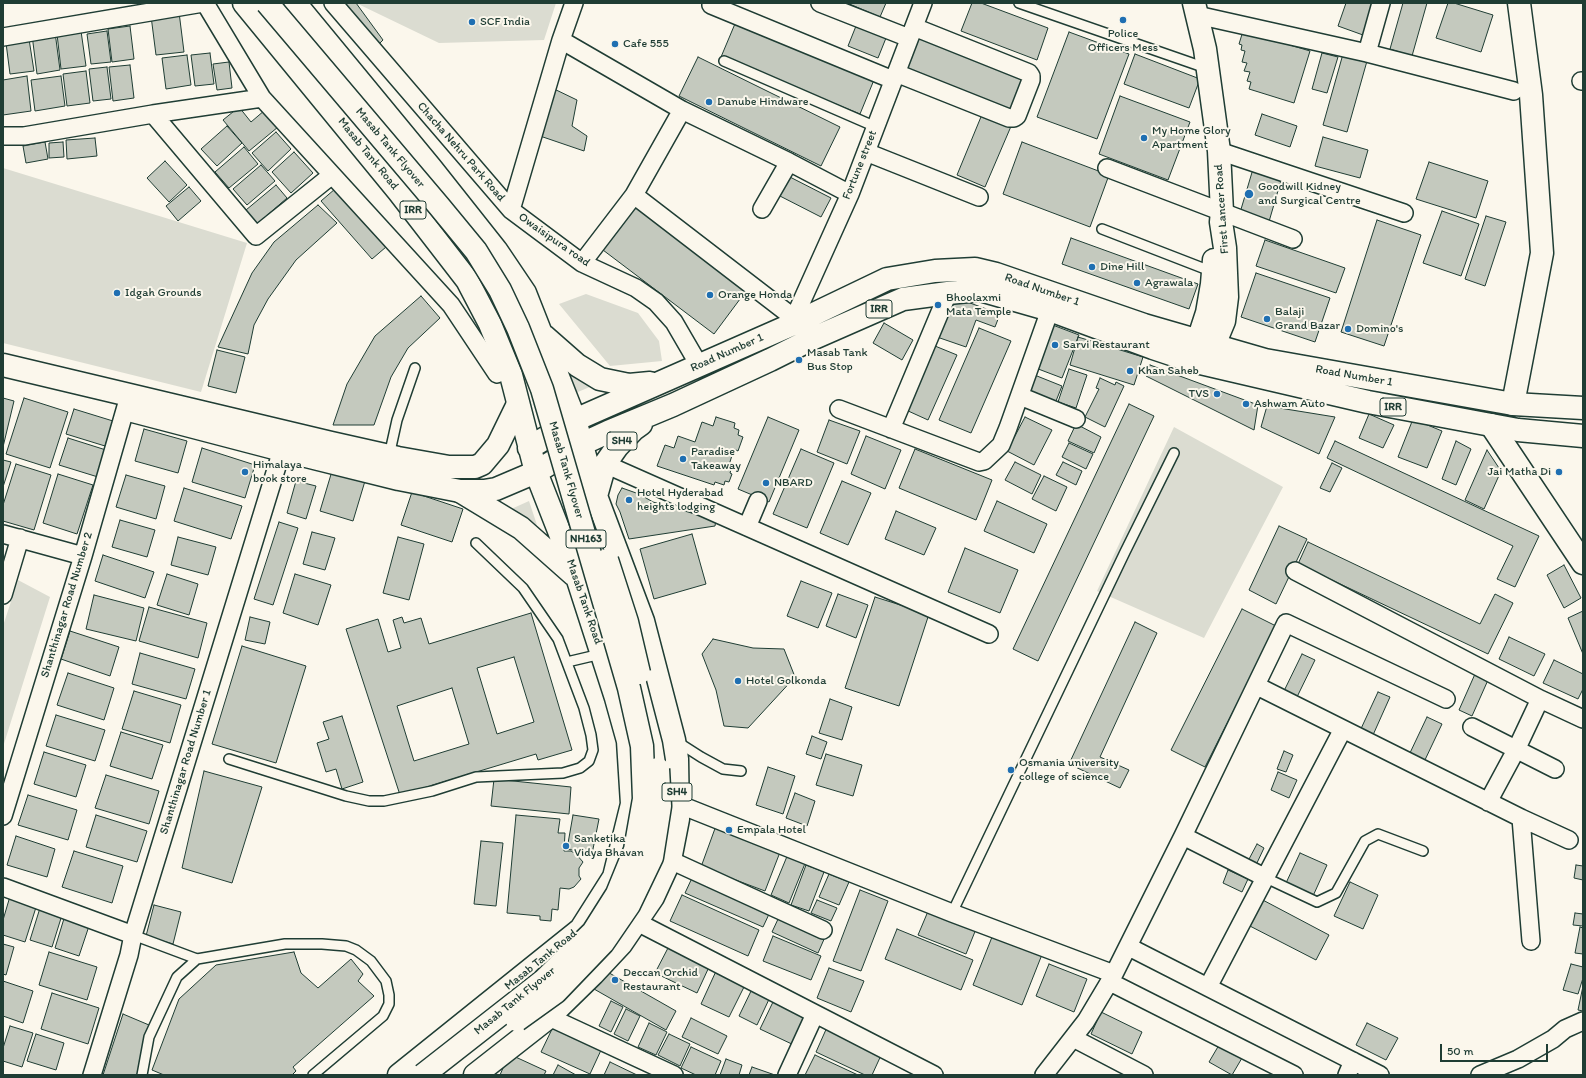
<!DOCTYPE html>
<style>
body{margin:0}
#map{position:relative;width:1586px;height:1078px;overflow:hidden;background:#fbf7ec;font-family:Itim,sans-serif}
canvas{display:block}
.frame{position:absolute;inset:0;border:4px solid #1f3d34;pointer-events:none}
.scale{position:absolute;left:1440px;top:1044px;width:108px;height:18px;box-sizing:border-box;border:2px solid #1f3d34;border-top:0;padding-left:5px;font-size:12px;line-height:14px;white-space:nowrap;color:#1f3d34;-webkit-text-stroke:3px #fbf7ec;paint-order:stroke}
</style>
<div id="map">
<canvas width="1586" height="1078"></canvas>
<div class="frame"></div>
<div class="scale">50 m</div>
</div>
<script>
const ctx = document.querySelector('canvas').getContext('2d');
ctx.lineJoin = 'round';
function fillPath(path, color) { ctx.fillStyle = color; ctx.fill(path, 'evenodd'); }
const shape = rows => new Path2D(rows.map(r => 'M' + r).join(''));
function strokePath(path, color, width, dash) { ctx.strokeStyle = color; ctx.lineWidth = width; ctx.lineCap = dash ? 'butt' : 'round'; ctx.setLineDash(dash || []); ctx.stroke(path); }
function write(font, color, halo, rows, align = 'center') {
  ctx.font = font + ' Itim,sans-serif'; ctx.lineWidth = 4; ctx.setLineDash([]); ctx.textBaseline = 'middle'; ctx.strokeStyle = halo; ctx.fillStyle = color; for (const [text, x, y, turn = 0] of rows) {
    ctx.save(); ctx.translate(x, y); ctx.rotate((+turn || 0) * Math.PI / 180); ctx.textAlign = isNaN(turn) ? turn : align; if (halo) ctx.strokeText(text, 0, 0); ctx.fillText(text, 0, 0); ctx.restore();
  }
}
fillPath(shape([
 [356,3,556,3,544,40,439,43],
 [3,168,247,243,201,392,3,343],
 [586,294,638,313,659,341,662,361,610,366,559,304],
 [565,364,597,384,573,394],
 [1174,427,1283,487,1204,638,1097,591],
 [529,501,537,525,528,519,509,510],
 [18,580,50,597,3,747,3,626]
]), '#dbdcd1');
const building = shape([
 [339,3,356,3,383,40,375,48,339,3],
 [847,3,886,3,880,17,847,3],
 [972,3,981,3,1048,28,1037,60,961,31,972,3],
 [1346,3,1374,3,1363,35,1338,26,1346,3],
 [1403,3,1427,3,1412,56,1390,49,1403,3],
 [1448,3,1454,3,1493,15,1481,52,1436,38,1448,3],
 [179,12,184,52,156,55,151,16,179,12],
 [737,19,876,75,860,114,721,57,737,19],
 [858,21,888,33,878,58,848,46,858,21],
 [130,26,134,59,112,62,108,29,130,26],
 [81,31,86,66,61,69,57,34,81,31],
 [107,31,111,62,91,64,87,34,107,31],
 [1243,31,1310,51,1294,103,1249,89,1251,82,1247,81,1250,72,1244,71,1247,63,1242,62,1245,51,1241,50,1242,45,1239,44,1243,31],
 [55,32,60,70,37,74,32,35,55,32],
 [1069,32,1129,54,1097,139,1037,117,1069,32],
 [915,34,1028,77,1013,115,900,72,915,34],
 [29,39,34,71,10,74,6,43,29,39],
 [210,53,214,84,195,86,191,55,210,53],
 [1322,53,1338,57,1327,93,1312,89,1322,53],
 [1135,54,1200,79,1189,108,1124,84,1135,54],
 [1343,54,1367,61,1347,132,1323,125,1343,54],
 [187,55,191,85,166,89,162,58,187,55],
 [698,57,840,127,821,166,679,96,698,57],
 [229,62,232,88,217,90,213,64,229,62],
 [130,65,134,98,113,101,109,67,130,65],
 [107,67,111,99,93,101,89,69,107,67],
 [86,71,90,103,67,106,63,74,86,71],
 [27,76,31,111,3,115,3,80,27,76],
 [61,76,65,106,35,111,31,80,61,76],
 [550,87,577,100,572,126,587,136,584,151,540,136,550,87],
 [1120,96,1190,122,1168,180,1099,154,1120,96],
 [239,107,251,122,265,110,278,127,249,151,223,120,239,107],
 [983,112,1012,124,985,187,957,175,983,112],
 [1262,114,1297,126,1290,147,1255,135,1262,114],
 [227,126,242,143,217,166,201,149,227,126],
 [276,132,291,149,268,171,252,153,276,132],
 [1323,137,1368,150,1360,178,1315,166,1323,137],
 [95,138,97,156,67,159,66,140,95,138],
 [45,142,48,159,26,163,23,146,45,142],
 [63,142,64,157,49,158,49,143,63,142],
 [1022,142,1109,175,1090,227,1003,194,1022,142],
 [244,147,258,164,229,188,215,172,244,147],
 [294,152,313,173,291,193,272,172,294,152],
 [165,161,187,185,169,202,147,178,165,161],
 [1429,162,1488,181,1476,218,1416,199,1429,162],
 [261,165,275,181,247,205,233,189,261,165],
 [1253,169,1282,177,1268,225,1239,216,1253,169],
 [786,175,831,198,821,217,776,194,786,175],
 [276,185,287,198,257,224,246,210,276,185],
 [189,187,201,201,178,221,166,206,189,187],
 [335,189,386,247,372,259,321,201,335,189],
 [631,204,746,291,714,334,599,247,631,204],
 [318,205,337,223,296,260,268,299,254,325,248,354,218,347,252,273,274,242,318,205],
 [1442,211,1479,224,1461,276,1423,263,1442,211],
 [1486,216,1506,222,1485,286,1465,279,1486,216],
 [1377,220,1421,235,1384,346,1341,332,1377,220],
 [1071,238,1198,284,1189,309,1062,264,1071,238],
 [1265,240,1345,268,1336,293,1256,266,1265,240],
 [1256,273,1330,298,1315,342,1241,317,1256,273],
 [421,296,440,318,408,348,391,377,374,425,333,425,347,384,375,336,421,296],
 [951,296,1000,314,995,327,976,320,966,347,937,337,951,296],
 [884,323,913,340,902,360,873,343,884,323],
 [1050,324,1079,335,1062,378,1033,367,1050,324],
 [979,328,1011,341,971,433,939,420,979,328],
 [1078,337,1143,357,1134,385,1070,365,1078,337],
 [935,346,957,355,928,420,906,410,935,346],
 [217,350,245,357,236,393,208,386,217,350],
 [1150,365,1258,405,1254,430,1146,376,1150,365],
 [1069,369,1087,375,1076,408,1058,402,1069,369],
 [1032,374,1062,386,1054,406,1024,393,1032,374],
 [1100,378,1115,385,1116,382,1124,386,1105,427,1085,417,1099,389,1096,388,1100,378],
 [3,398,14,401,3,447,3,398],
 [24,398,68,412,50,468,6,454,24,398],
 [1129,404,1154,416,1038,661,1013,649,1129,404],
 [1267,406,1335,417,1319,454,1261,427,1267,406],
 [74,409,113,421,105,446,66,434,74,409],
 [1369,414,1394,425,1383,448,1359,438,1369,414],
 [716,417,735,423,734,428,739,430,738,435,743,437,738,451,734,449,729,465,732,466,730,473,732,474,729,482,725,481,724,485,715,482,714,485,657,466,665,445,674,448,678,436,695,442,702,422,713,426,716,417],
 [768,417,799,430,769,502,738,489,768,417],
 [1025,417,1052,430,1034,465,1007,451,1025,417],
 [1413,419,1442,431,1427,468,1398,457,1413,419],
 [829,420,860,431,847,464,817,452,829,420],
 [1076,424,1101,437,1094,453,1068,441,1076,424],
 [144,429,187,441,178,473,135,461,144,429],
 [866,436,901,450,885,489,851,474,866,436],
 [68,438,106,450,98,477,59,465,68,438],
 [1335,441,1539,536,1515,587,1497,579,1513,546,1327,458,1335,441],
 [1456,441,1471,449,1456,485,1442,479,1456,441],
 [1069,443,1093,454,1086,469,1062,457,1069,443],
 [202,448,255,465,245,498,192,482,202,448],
 [801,449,834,463,807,528,773,514,801,449],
 [915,449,992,480,976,520,899,488,915,449],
 [1487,450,1501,471,1484,509,1465,500,1487,450],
 [3,460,11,462,3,487,3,460],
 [1015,462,1041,475,1032,494,1005,480,1015,462],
 [1063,462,1082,471,1076,485,1056,475,1063,462],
 [1332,463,1342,468,1330,492,1320,488,1332,463],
 [16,464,51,475,34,530,3,521,3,505,16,464],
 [332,471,365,481,353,521,320,511,332,471],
 [58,474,93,485,77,534,43,523,58,474],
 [126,475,165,486,156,519,116,507,126,475],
 [1044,476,1067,487,1056,511,1032,499,1044,476],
 [296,481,316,486,306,519,287,513,296,481],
 [842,481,871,493,848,545,820,533,842,481],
 [184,488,242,506,231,539,174,521,184,488],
 [622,488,639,494,653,502,716,520,715,526,629,539,620,512,616,504,618,495,622,488],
 [412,492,463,509,452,542,401,525,412,492],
 [997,501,1047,524,1034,553,984,531,997,501],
 [896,511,936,528,924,555,885,539,896,511],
 [120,520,155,530,147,557,112,547,120,520],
 [279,522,298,528,273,605,254,599,279,522],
 [1279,526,1307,539,1276,604,1249,590,1279,526],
 [312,532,335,538,325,570,303,564,312,532],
 [692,534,706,584,654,599,640,549,692,534],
 [178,537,216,547,208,575,171,565,178,537],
 [398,537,424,544,409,600,383,593,398,537],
 [1308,542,1480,624,1495,594,1513,603,1488,654,1298,564,1308,542],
 [965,548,1018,570,1000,613,948,592,965,548],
 [103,555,154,572,145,598,95,581,103,555],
 [1564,565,1581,598,1564,608,1547,575,1564,565],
 [167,574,198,584,189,615,157,605,167,574],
 [295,574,331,585,318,625,283,613,295,574],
 [801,581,832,593,818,628,787,616,801,581],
 [838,594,868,605,856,638,826,626,838,594],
 [94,595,144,608,136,641,86,629,94,595],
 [875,597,929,614,899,706,845,688,875,597],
 [149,607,207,623,198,658,139,641,149,607],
 [1242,609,1276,626,1205,767,1171,750,1242,609],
 [1583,611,1583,654,1568,618,1583,611],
 [531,613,572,750,538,760,536,754,400,795,346,629,378,619,388,652,401,648,393,620,402,617,404,623,421,618,429,644,531,613],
 [514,657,534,722,497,734,477,668,514,657],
 [452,688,469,744,414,761,397,706,452,688],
 [250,617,270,622,265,644,245,640,250,617],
 [1135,622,1157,633,1100,757,1129,770,1120,788,1069,764,1135,622],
 [70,631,119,647,110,676,61,659,70,631],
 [1509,637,1545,654,1534,676,1499,659,1509,637],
 [713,639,753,648,784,649,795,677,748,728,724,726,716,690,702,654,713,639],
 [242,646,306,666,276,763,212,744,242,646],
 [140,653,195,669,186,699,132,684,140,653],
 [1302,654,1315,660,1296,699,1283,693,1302,654],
 [1554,660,1583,674,1583,689,1578,699,1543,683,1554,660],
 [68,673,114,688,104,720,57,705,68,673],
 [1475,674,1488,680,1472,716,1459,710,1475,674],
 [134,691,181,705,170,743,122,729,134,691],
 [1378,692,1390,697,1373,735,1359,733,1378,692],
 [830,699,852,707,842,740,819,733,830,699],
 [56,715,105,730,95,761,46,746,56,715],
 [342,716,363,782,342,789,336,769,326,772,317,743,329,739,323,722,342,716],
 [1427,717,1442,724,1424,762,1409,755,1427,717],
 [121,732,163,745,152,779,110,766,121,732],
 [812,736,827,742,821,759,806,754,812,736],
 [1284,751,1293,755,1286,772,1277,769,1284,751],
 [44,752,86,765,76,797,34,784,44,752],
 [826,754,862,765,853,796,816,785,826,754],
 [768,767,795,776,783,814,756,805,768,767],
 [204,771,262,787,232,883,182,868,204,771],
 [1278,772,1297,780,1289,798,1271,790,1278,772],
 [106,775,159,791,149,824,95,808,106,775],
 [494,779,571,787,569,814,491,806,494,779],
 [795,793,815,801,807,826,786,818,795,793],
 [28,795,77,810,68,840,18,825,28,795],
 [96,815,147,831,137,862,86,847,96,815],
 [516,815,560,819,558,833,565,833,564,851,571,851,576,854,583,862,579,868,579,876,581,879,574,887,569,889,560,888,558,910,552,909,551,921,540,920,540,916,507,913,516,815],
 [573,815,599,819,592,854,567,849,573,815],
 [717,823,782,847,765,891,701,867,717,823],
 [16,836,55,849,47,877,7,865,16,836],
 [481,841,503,843,496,906,474,904,481,841],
 [1257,844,1264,848,1256,865,1248,861,1257,844],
 [74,851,123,866,112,903,62,887,74,851],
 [1300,853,1327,865,1313,896,1286,883,1300,853],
 [788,854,806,861,789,903,771,895,788,854],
 [806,865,824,872,809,911,791,905,806,865],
 [1576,865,1583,866,1583,880,1574,878,1576,865],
 [1228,870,1248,879,1242,892,1223,883,1228,870],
 [829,874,849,882,839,905,819,897,829,874],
 [692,878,770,912,763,927,685,893,692,878],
 [1350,882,1378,895,1363,929,1334,916,1350,882],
 [860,890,888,901,861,971,833,961,860,890],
 [11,893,38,901,25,942,3,935,3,920,11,893],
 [682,895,759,930,748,956,670,921,682,895],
 [1259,898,1329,935,1316,960,1246,924,1259,898],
 [817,900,837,908,831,921,811,913,817,900],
 [154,905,181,912,173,944,146,936,154,905],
 [40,908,62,915,52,947,30,940,40,908],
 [929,909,976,929,966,954,918,935,929,909],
 [66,912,91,920,79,956,55,948,66,912],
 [1575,913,1583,914,1583,926,1573,925,1575,913],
 [779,917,825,937,818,953,772,932,779,917],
 [1580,927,1583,928,1583,954,1575,953,1580,927],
 [897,929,973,960,961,990,885,959,897,929],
 [994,932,1043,952,1022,1005,973,985,994,932],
 [773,936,821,956,811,980,763,961,773,936],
 [3,944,14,947,6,975,3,974,3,944],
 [668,948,709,967,697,993,655,973,668,948],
 [49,952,97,967,87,1000,39,985,49,952],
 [294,952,301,973,318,988,351,959,363,974,358,981,374,996,293,1067,296,1071,292,1075,164,1075,152,1070,179,999,216,965,294,952],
 [1049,964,1087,979,1074,1012,1036,996,1049,964],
 [1571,964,1583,967,1583,978,1578,994,1563,990,1571,964],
 [829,968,864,981,851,1012,817,998,829,968],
 [717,969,746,983,729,1017,701,1004,717,969],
 [604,970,676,1011,666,1030,594,989,604,970],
 [3,981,33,991,23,1023,3,1016,3,981],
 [1583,986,1583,1011,1578,1010,1583,986],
 [753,987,771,995,757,1025,739,1016,753,987],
 [52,993,99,1008,88,1044,41,1029,52,993],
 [611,1001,623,1007,611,1032,599,1026,611,1001],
 [773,1002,808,1019,796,1046,760,1029,773,1002],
 [626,1009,640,1016,628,1041,614,1034,626,1009],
 [1101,1012,1142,1032,1132,1054,1091,1034,1101,1012],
 [123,1014,149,1025,137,1075,103,1075,123,1014],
 [691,1018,727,1036,718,1054,682,1037,691,1018],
 [649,1023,667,1032,656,1055,638,1047,649,1023],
 [1367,1023,1398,1038,1386,1060,1356,1045,1367,1023],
 [554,1025,602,1048,590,1074,541,1052,554,1025],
 [828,1025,883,1051,872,1075,865,1075,816,1052,828,1025],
 [10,1026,33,1033,22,1067,3,1061,3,1048,10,1026],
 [36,1034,64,1043,56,1070,27,1061,36,1034],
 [669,1034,690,1044,680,1066,658,1055,669,1034],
 [1219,1045,1242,1058,1232,1075,1209,1062,1219,1045],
 [691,1047,721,1061,715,1075,696,1075,681,1068,691,1047],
 [509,1054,546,1071,544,1075,500,1075,509,1054],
 [815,1055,858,1075,805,1075,815,1055],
 [726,1059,742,1065,739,1075,720,1075,726,1059],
 [610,1062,637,1075,604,1075,610,1062],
 [558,1065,576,1075,553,1075,558,1065],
 [752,1067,775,1075,749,1075,752,1067]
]);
fillPath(building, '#c4c9be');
strokePath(building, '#1f3d34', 1);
const lane = shape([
 [1019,3,1206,68],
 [724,61,876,127],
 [1102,229,1213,272],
 [389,456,397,420,415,368],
 [567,662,601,654],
 [676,741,701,757,723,769,741,771],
 [229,759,346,796,369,801,384,801,432,791,476,777,563,773,580,768,589,761,593,750,591,735,584,708,558,639,523,588,476,543],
 [1266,878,1317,902,1336,893,1365,841,1378,834,1423,851],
 [952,913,1125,552,1174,453],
 [133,935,197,959,285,944,322,944,346,946,356,950,371,961,386,981,389,995,389,1004,383,1016,313,1075],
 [142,1075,149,1037,177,977,197,959]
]);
const street = shape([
 [205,3,262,98,451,305,497,374],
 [333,3,511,210,582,263,636,288,656,302,674,322,699,365],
 [820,3,909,38],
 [711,5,893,80],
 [1197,15,1367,53,1514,91],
 [3,37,203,3],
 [561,40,682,110,789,162,850,194],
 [1367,53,1381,3],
 [896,73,1009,118,1014,118,1017,116,1031,80,1031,76,1029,73,914,27],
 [1581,81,1583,81],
 [153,114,256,236,332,175],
 [3,136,24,136,153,114,262,98],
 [1219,151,1404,213],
 [866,152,979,197],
 [1107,168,1293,239],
 [634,195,682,110],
 [762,209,789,162],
 [511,210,561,40,574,3],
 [582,263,634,195,794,318],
 [791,325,850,194,923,3],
 [1020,396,1076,419],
 [839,409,979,462,984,461,1001,445,1008,428,1050,310],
 [891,429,948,293],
 [605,464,989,634],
 [747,527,758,501],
 [3,534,83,556],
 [1295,571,1540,699,1583,719],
 [3,595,20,538],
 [1257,686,1521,818,1531,941],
 [1472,727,1555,769],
 [1488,802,1516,750,1540,699],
 [678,804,952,913,1114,974],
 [3,816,83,556,129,396],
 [1521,818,1569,840],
 [1183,836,1266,878],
 [670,860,823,930],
 [3,887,133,935],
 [637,922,934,1075],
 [1129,947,1380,1075],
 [1110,982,1294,1075],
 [1208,987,1343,729],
 [549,1017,674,1075],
 [1073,1038,1144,1075],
 [92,1075,129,955,133,935,282,450],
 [787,1075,815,1014],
 [1044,1075,1086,1021,1114,974,1183,836,1286,623,1446,699],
 [1347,1075,1353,1061],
 [1480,1075,1518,1059,1553,1039,1565,1029,1583,1021]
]);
const secondary = shape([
 [1194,3,1205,49,1219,151,1222,212,1221,222,1225,248,1226,273,1227,297,1224,321,1207,362],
 [1192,359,1207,313,1212,284,1214,260],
 [3,365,331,443,398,458,449,467,475,467,482,464,498,445,518,404],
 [1513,404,1542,253,1531,95,1519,3],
 [129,410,282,450,399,479,460,491,484,491,496,489,536,472],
 [1491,425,1583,563]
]);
const primary = shape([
 [244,3,399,192,467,280,490,324,511,375,536,472,577,577,616,698,628,741,632,804,614,877,581,929,399,1075],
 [295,3,431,168,496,250,525,293,575,420,596,496,643,621,674,740,677,759,678,819,670,860,653,897,621,944,593,974,549,1017,475,1075],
 [544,336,577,365,600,379,629,385,650,383],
 [529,448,575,420,791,325,887,279,935,271,975,269,996,274,1144,325,1265,360,1513,404,1583,408],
 [536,472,582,444,608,432,673,405,770,360,814,338,903,299,948,293,980,290,1050,310,1153,348,1192,361,1368,402,1491,425,1518,430,1583,436],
 [460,491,521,528,574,575],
 [596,496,605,464,617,447,634,429,641,424]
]);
strokePath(lane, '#1f3d34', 12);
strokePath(street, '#1f3d34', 20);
strokePath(secondary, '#1f3d34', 25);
strokePath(primary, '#1f3d34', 25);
strokePath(lane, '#fbf7ec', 9);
strokePath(street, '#fbf7ec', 17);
strokePath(secondary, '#fbf7ec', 22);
strokePath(primary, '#fbf7ec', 22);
const highwayBridge = shape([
 [267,3,439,206,476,251,500,290,518,328,542,389,629,688,642,746,644,799,635,850,617,894,593,932,543,981,423,1075],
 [607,560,627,622,639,673],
 [517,1020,556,992,603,943,629,905,652,857,660,806,658,769]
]);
strokePath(highwayBridge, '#1f3d34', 25, []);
strokePath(highwayBridge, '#fbf7ec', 22);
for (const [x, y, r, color] of [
 [1123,20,4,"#1f6fb2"],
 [472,22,4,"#1f6fb2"],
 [615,44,4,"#1f6fb2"],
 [709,102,4,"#1f6fb2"],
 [1144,138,4,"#1f6fb2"],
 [1249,194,5,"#1f6fb2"],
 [1092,267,4,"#1f6fb2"],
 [1137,283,4,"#1f6fb2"],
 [117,293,4,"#1f6fb2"],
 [710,295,4,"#1f6fb2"],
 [938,305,4,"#1f6fb2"],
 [1267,319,4,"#1f6fb2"],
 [1348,329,4,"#1f6fb2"],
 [1055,345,4,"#1f6fb2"],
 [799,360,4,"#1f6fb2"],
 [1130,371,4,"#1f6fb2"],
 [1217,394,4,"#1f6fb2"],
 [1246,404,4,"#1f6fb2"],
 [683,459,4,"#1f6fb2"],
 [245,472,4,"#1f6fb2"],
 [1559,472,4,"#1f6fb2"],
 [766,483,4,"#1f6fb2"],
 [629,500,4,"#1f6fb2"],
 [738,681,4,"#1f6fb2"],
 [1011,770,4,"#1f6fb2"],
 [729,830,4,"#1f6fb2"],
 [566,846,4,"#1f6fb2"],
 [615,980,4,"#1f6fb2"]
]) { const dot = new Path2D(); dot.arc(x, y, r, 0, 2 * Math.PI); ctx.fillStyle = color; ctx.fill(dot); strokePath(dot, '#fbf7ec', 1.5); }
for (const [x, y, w] of [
 [413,210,26],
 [879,309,26],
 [1393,407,26],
 [622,441,30],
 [586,539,40],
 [677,792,30]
]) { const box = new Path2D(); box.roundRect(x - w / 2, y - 9, w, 18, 3); ctx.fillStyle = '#fbf7ec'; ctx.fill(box); strokePath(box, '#1f3d34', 1); }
write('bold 11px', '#1f3d34', null, [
 ["IRR",413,210],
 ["IRR",879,309],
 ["IRR",1393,407],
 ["SH4",622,441],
 ["NH163",586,539],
 ["SH4",677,792]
]);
write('12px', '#1f3d34', '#fbf7ec', [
 ["SCF India",480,22],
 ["Police",1123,34,"center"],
 ["Officers Mess",1123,48,"center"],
 ["Cafe 555",623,44],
 ["Danube Hindware",717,102],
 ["My Home Glory",1152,131],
 ["Apartment",1152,145],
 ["Goodwill Kidney",1258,187],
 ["and Surgical Centre",1258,201],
 ["Dine Hill",1100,267],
 ["Agrawala",1145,283],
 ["Idgah Grounds",125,293],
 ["Orange Honda",718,295],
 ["Bhoolaxmi",946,298],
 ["Mata Temple",946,312],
 ["Balaji",1275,312],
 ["Grand Bazar",1275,326],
 ["Domino's",1356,329],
 ["Sarvi Restaurant",1063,345],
 ["Masab Tank",807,353],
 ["Bus Stop",807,367],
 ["Khan Saheb",1138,371],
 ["TVS",1209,394,"right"],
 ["Ashwam Auto",1254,404],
 ["Paradise",691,452],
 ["Takeaway",691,466],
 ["Himalaya",253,465],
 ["book store",253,479],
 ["Jai Matha Di",1551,472,"right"],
 ["NBARD",774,483],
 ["Hotel Hyderabad",637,493],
 ["heights lodging",637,507],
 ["Hotel Golkonda",746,681],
 ["Osmania university",1019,763],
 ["college of science",1019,777],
 ["Empala Hotel",737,830],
 ["Sanketika",574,839],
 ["Vidya Bhavan",574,853],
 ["Deccan Orchid",623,973],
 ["Restaurant",623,987]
], 'left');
write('12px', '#1f3d34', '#fbf7ec', [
 ["Masab Tank Flyover",390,148,50],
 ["Chacha Nehru Park Road",461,152,49],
 ["Masab Tank Road",368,154,51],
 ["Fortune street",860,165,-68],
 ["First Lancer Road",1222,209,-94],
 ["Owaisipura road",554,240,35],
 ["Road Number 1",1042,290,19],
 ["Road Number 1",727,353,-24],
 ["Road Number 1",1354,376,10],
 ["Masab Tank Flyover",566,470,74],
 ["Masab Tank Road",584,602,71],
 ["Shanthinagar Road Number 2",67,605,-73],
 ["Shanthinagar Road Number 1",186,762,-73],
 ["Masab Tank Road",541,960,-39],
 ["Masab Tank Flyover",515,1001,-39]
]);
</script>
